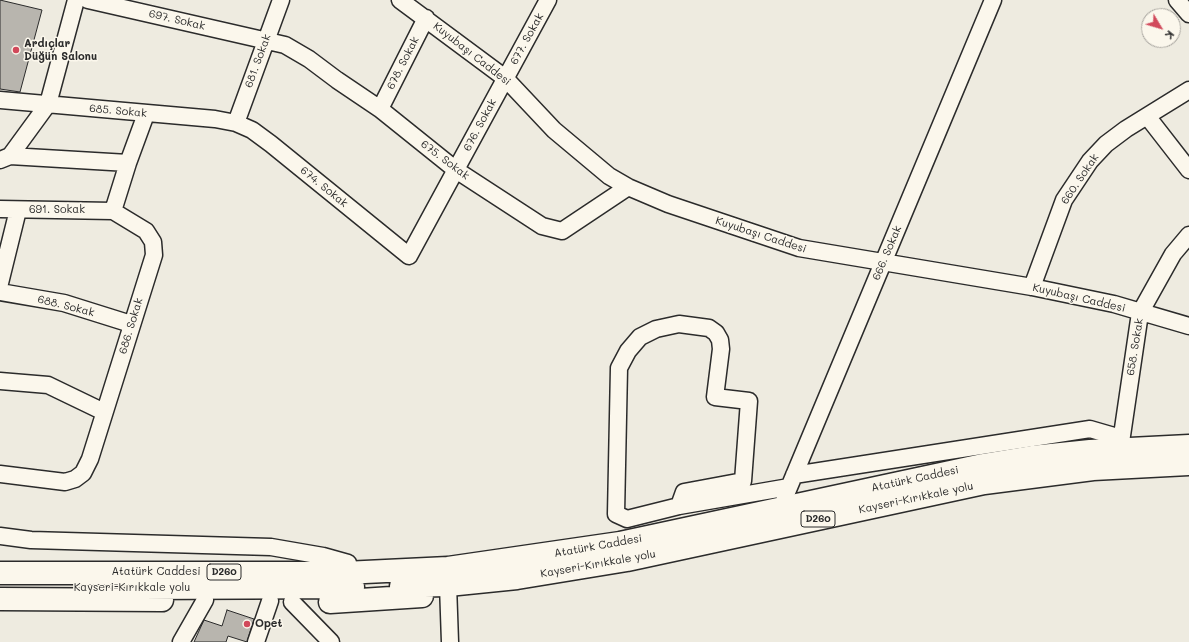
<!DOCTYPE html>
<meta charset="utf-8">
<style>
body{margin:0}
#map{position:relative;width:1189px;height:642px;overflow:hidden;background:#eeebe0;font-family:Mali,sans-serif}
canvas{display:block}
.north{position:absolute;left:1141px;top:8px;width:40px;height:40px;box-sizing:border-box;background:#fbf7ec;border:1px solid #a8a59f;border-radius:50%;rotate:128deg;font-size:11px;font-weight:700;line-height:16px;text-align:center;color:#2b2b2b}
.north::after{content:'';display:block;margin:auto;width:14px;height:18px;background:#d1495b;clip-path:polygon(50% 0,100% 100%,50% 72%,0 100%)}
</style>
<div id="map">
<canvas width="1189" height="642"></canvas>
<div class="north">K</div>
</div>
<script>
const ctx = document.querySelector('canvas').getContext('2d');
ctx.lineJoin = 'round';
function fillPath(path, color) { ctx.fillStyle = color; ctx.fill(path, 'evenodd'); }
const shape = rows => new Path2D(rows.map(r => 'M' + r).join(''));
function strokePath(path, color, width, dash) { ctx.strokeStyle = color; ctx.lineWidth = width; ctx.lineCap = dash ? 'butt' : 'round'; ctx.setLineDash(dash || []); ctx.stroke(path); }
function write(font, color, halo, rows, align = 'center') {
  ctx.font = font + ' Mali,sans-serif'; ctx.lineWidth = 3; ctx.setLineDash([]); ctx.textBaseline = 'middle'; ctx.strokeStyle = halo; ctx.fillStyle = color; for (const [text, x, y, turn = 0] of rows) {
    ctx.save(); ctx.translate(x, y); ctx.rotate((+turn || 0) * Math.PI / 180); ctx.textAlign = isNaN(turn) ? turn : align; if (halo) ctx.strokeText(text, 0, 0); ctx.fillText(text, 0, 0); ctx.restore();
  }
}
const building = shape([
 [0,0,42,10,20,92,0,89,0,0],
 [227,610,254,619,247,642,228,636,226,642,194,642,204,620,222,626,227,610]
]);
fillPath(building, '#b8b5ae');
strokePath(building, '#2b2b2b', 1);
const minor = shape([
 [88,0,285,45,309,59,337,80,380,109,456,170,542,226,562,231,628,187],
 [400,0,505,78,554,130,609,176,628,187,668,204,799,248,1032,287,1114,304,1189,326],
 [1177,0,1189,14],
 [0,100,215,119,236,123,252,130,271,144,409,256,548,0],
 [380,109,426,18],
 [1147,116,1189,170],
 [236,123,281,0],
 [10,156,128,163],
 [0,160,10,156,48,104,76,0],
 [0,209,113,211],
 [0,283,18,210],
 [1032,287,1064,200,1090,161,1106,144,1126,129,1189,90],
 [0,292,64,303,131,324],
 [0,381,48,385,104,412],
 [1120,449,1140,313,1173,254,1189,235],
 [0,474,65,482,75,479,83,473,90,459,154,255,153,242,146,231,113,211,128,163,146,114],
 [794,475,1090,429,1121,438],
 [785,497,993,0],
 [679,506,684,492,743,481,749,401,715,397,721,349,720,340,716,333,709,328,679,324,656,329,640,337,628,351,619,368,616,514,627,519,679,506,789,487],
 [0,536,31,540,271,547,323,556,348,563],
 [448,585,450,642],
 [292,602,331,642],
 [181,642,205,600],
 [256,642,270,601]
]);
const highway = shape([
 [0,573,344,573,448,568,620,543,983,465,1032,457,1090,451,1189,446],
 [401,586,448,585,517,578,627,560,984,483,1093,469,1189,464],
 [141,588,353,587],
 [0,599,162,600],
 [330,602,422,596]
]);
strokePath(minor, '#2b2b2b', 19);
strokePath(highway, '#2b2b2b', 25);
strokePath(minor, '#fbf7ec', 16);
strokePath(highway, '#fbf7ec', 22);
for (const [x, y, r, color] of [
 [16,50,4,"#d1495b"],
 [247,624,4,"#d1495b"]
]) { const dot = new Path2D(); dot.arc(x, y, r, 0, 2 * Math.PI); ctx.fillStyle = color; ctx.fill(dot); strokePath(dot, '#fbf7ec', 1.5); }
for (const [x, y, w] of [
 [818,519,34],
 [224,572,34]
]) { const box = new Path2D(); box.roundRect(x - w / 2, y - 8, w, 16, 3); ctx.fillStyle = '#fbf7ec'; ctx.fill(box); strokePath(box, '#2b2b2b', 1); }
write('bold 10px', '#2b2b2b', null, [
 ["D260",818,519],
 ["D260",224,572]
]);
write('11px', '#2b2b2b', '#fbf7ec', [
 ["697. Sokak",177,20,13],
 ["677. Sokak",527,39,-61],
 ["Kuyubaşı Caddesi",472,54,38],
 ["681. Sokak",258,61,-70],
 ["678. Sokak",403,63,-63],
 ["685. Sokak",118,111,5],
 ["676. Sokak",480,125,-62],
 ["675. Sokak",445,160,37],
 ["660. Sokak",1080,179,-56],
 ["674. Sokak",324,187,39],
 ["691. Sokak",57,210],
 ["Kuyubaşı Caddesi",761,235,18],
 ["666. Sokak",887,253,-67],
 ["Kuyubaşı Caddesi",1079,298,13],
 ["688. Sokak",66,306,14],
 ["686. Sokak",131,326,-73],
 ["658. Sokak",1135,347,-81],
 ["Atatürk Caddesi",915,479,-12],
 ["Kayseri-Kırıkkale yolu",916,498,-12],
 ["Atatürk Caddesi",598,546,-10],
 ["Kayseri-Kırıkkale yolu",598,564,-10],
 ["Atatürk Caddesi",156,572],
 ["Kayseri-Kırıkkale yolu",132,588]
]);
write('bold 11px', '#2b2b2b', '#fbf7ec', [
 ["Ardıçlar",24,44],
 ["Düğün Salonu",24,57],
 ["Opet",255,624]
], 'left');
</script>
